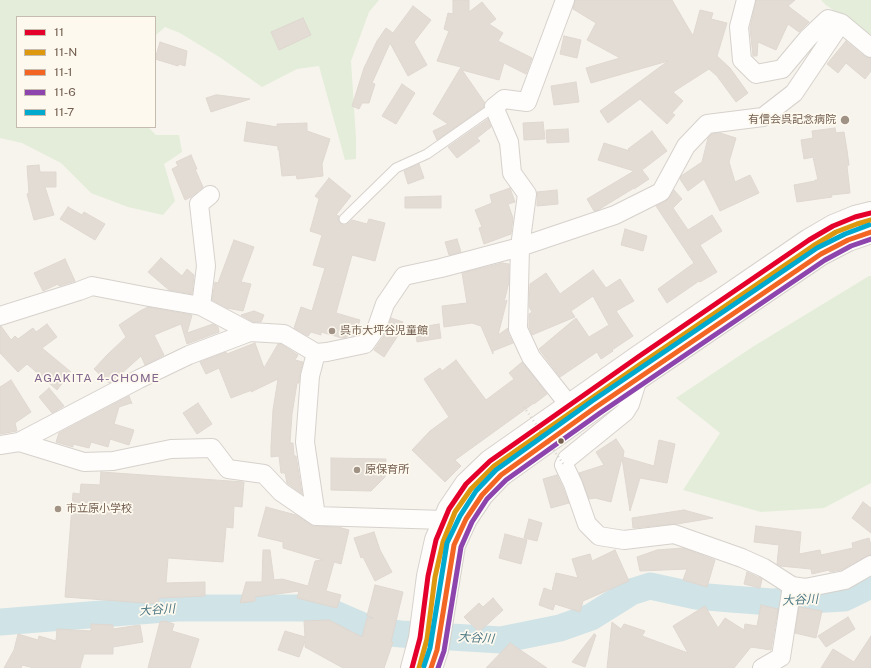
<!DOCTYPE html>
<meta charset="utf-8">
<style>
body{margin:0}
#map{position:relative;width:871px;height:668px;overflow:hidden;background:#f7f4ed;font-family:"Public Sans",sans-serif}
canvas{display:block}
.legend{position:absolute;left:16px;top:16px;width:140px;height:112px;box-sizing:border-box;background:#fdf9ef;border:1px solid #c6bbaf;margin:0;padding:5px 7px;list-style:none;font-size:12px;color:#735e4f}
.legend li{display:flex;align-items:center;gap:8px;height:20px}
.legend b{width:20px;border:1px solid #c6bbaf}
</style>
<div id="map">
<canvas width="871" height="668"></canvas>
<ul class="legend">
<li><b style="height:5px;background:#e4002b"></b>11</li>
<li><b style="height:5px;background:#dd9810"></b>11-N</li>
<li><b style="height:5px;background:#f26522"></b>11-1</li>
<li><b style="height:5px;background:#8e44ad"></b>11-6</li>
<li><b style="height:5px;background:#00a9ce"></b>11-7</li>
</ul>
</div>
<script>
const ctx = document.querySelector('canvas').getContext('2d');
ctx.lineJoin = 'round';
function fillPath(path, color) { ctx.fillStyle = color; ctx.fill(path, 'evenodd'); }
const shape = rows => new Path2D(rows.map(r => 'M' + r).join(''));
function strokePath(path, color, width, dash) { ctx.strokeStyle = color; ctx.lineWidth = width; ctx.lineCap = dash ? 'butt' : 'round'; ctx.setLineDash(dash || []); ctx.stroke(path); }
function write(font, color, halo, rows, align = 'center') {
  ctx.font = font + ' "Public Sans","Noto Sans JP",sans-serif'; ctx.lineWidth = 3.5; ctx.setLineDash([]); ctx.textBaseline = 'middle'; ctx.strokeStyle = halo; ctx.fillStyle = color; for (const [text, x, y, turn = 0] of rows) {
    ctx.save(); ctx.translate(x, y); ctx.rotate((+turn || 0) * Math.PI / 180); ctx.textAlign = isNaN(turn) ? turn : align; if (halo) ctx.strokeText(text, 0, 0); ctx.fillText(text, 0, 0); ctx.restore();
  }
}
fillPath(shape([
 [0,0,379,0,369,12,351,61,356,138,356,159,345,160,319,66,297,69,262,87,221,58,180,33,165,27,155,36,155,17,17,17,17,127,148,127,156,135,179,135,182,152,164,164,175,201,163,215,128,207,91,193,61,163,22,143,0,138],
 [821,0,871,0,871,37,826,5],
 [869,276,871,276,871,483,824,508,761,512,683,490,720,433,676,398,754,346]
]), '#e3edd9');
strokePath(shape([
 [0,622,177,608,321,608,374,631,401,634,501,640,560,628,591,617,631,592,650,586,696,596,731,599,772,602,844,598,871,585]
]), '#d0e3e6', 27);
const building = shape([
 [453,0,469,0,469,12,482,2,496,19,489,24,503,33,498,41,532,58,526,74,504,63,499,80,462,70,485,103,484,107,437,140,433,131,448,124,433,114,461,67,437,61,449,31,444,29,448,13,453,14,453,0],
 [575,0,672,0,693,36,700,10,713,13,711,19,727,23,717,56,730,68,748,93,736,102,717,76,709,69,673,92,683,101,672,113,675,115,667,124,640,99,608,123,600,111,668,61,591,83,586,68,620,58,587,40,596,23,573,9,575,0],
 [756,0,795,0,788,6,809,22,799,32,788,24,776,50,758,42,757,56,753,56,750,28,756,0],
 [413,6,431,20,414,42,427,65,408,76,390,43,372,83,375,84,369,103,362,103,359,109,352,106,364,68,377,41,386,28,393,33,413,6],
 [303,18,311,35,279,50,271,32,303,18],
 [564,36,581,40,577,58,560,54,564,36],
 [846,41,864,56,871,58,871,71,865,79,846,63,838,73,827,64,846,41],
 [160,42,187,51,185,66,179,64,178,66,155,59,160,42],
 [576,82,579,102,554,105,551,86,576,82],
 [402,84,415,93,396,124,382,116,402,84],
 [216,95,218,95,250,99,211,112,206,98,216,95],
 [488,119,491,127,477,138,480,141,457,158,448,147,488,119],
 [247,122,277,127,277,124,307,123,307,131,330,139,322,164,323,176,297,179,296,175,282,176,279,150,278,150,278,146,244,141,247,122],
 [543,122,545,139,524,140,523,123,543,122],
 [835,128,836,133,844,132,847,150,849,165,847,166,850,193,831,195,832,197,797,202,794,185,815,181,815,180,818,180,813,157,804,159,801,140,813,138,812,131,835,128],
 [568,129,569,142,547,143,546,130,568,129],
 [652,131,667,151,642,170,649,179,634,189,634,188,598,210,594,211,587,199,634,171,598,160,604,143,630,151,628,149,652,131],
 [720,133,736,138,729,162,735,182,750,175,759,193,720,211,704,179,688,191,680,179,681,176,702,162,708,138,712,134,720,133],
 [191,155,197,169,195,169,203,187,191,197,185,200,172,169,178,166,176,162,191,155],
 [419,164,424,178,408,184,404,171,419,164],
 [39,165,40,172,56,172,56,187,45,187,54,215,34,220,27,194,29,193,27,166,39,165],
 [329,178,351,196,336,215,339,216,338,220,340,223,343,225,346,225,352,220,367,224,369,219,385,223,375,261,352,255,336,313,360,320,355,335,352,336,348,334,347,337,342,338,321,332,321,335,311,332,308,336,294,328,301,307,312,311,325,268,313,265,322,235,310,231,319,199,315,196,329,178],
 [510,188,515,202,508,204,513,218,511,234,484,244,479,228,482,227,475,210,492,203,490,195,510,188],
 [557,190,558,204,537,206,537,192,557,190],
 [674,190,682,199,673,208,688,230,712,215,722,231,700,245,717,272,700,282,699,281,667,303,658,289,694,263,656,206,666,201,670,197,674,190],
 [441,196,441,208,405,208,405,197,441,196],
 [68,207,82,215,84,212,105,224,95,240,60,219,68,207],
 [625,229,647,236,643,251,621,245,625,229],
 [457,239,461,252,449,255,445,242,457,239],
 [234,240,254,247,241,282,251,284,243,311,227,308,212,300,215,282,218,283,234,240],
 [161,258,182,276,187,269,194,275,192,294,169,290,148,272,161,258],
 [65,259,75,281,59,286,58,284,43,291,34,273,65,259],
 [502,263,509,264,509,282,504,302,507,300,498,335,508,328,508,333,513,343,493,351,493,354,481,326,472,323,444,327,442,306,467,303,462,273,502,263],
 [593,270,606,288,620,279,634,301,616,311,633,336,612,350,613,351,601,359,597,352,560,377,539,349,576,318,589,337,609,325,593,296,571,311,575,317,532,335,529,327,529,314,532,312,529,307,530,284,546,273,560,294,593,270],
 [148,307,192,315,187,333,213,324,218,327,219,332,187,344,181,324,154,335,164,355,145,365,141,356,121,374,122,376,109,383,94,369,107,355,126,337,119,325,140,311,148,307],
 [254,311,264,315,261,322,253,322,241,315,254,311],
 [391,318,403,322,399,334,384,357,374,350,386,333,391,318],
 [47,324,57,337,42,348,71,372,57,390,27,364,18,372,0,353,0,326,1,326,11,340,15,336,18,339,33,328,36,332,47,324],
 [439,324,441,338,417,342,415,328,439,324],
 [255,343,264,368,278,344,281,344,298,355,295,360,303,362,300,373,299,383,297,383,292,414,290,443,293,443,294,456,296,456,302,494,287,483,285,473,281,473,279,456,271,457,271,446,273,410,278,379,251,392,252,390,231,398,219,368,206,374,200,362,226,352,227,354,255,343],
 [456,360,486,400,514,379,509,373,522,362,547,394,534,404,534,403,455,460,461,466,445,482,412,450,430,431,449,417,424,379,440,368,442,371,456,360],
 [11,380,31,412,15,423,17,431,0,434,0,387,11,380],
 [49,388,64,406,52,413,39,397,49,388],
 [129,396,132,404,131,403,119,407,114,424,134,430,129,445,110,439,108,447,91,442,89,448,73,444,73,447,56,442,59,433,129,396],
 [198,403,212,424,197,434,183,413,198,403],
 [616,439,624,451,623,457,654,466,659,440,675,444,667,483,640,478,630,511,622,458,611,502,595,498,589,499,579,473,604,465,596,452,616,439],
 [331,458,386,459,385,477,371,491,331,490,331,458],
 [101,472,244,482,242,507,234,506,233,528,226,527,223,562,168,558,166,583,205,582,205,596,159,598,158,604,65,597,73,493,80,494,81,484,100,485,101,472],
 [557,475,563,488,569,503,551,508,543,479,557,475],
 [863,502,871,508,871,533,852,518,863,502],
 [266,507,296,515,313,526,338,527,349,530,341,564,334,562,326,591,341,595,337,608,297,598,299,591,255,597,255,601,240,603,246,582,262,582,263,550,270,550,274,580,282,579,308,586,315,561,323,560,283,548,283,542,258,536,266,507],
 [684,510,713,518,677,524,673,524,633,528,632,518,684,510],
 [529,519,542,523,537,541,524,538,529,519],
 [756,526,801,532,799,554,820,550,821,555,853,548,852,543,869,538,871,545,871,555,866,556,841,570,830,572,829,570,812,574,811,569,780,566,777,564,779,545,754,542,756,526],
 [374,532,380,550,392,572,375,581,363,557,361,558,354,538,374,532],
 [505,534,527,540,521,564,499,558,505,534],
 [683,548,715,560,707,587,683,580,687,569,640,571,637,557,657,550,683,548],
 [615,550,629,581,583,601,580,612,555,604,553,610,539,605,544,588,552,591,556,573,578,578,572,559,590,554,592,561,615,550],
 [747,572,762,579,760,588,744,584,747,572],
 [375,585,403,592,391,642,393,642,384,668,343,668,305,647,305,641,299,657,278,650,285,631,305,637,304,621,329,620,362,637,367,618,374,618,367,616,375,585],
 [493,598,503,610,479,632,464,617,479,603,483,607,493,598],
 [761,605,778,609,771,650,751,647,734,668,607,668,612,622,621,629,624,624,645,631,642,636,688,653,673,626,705,606,718,628,725,618,744,630,745,624,757,626,761,605],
 [799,607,822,611,816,638,795,633,799,607],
 [848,617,855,629,826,647,818,636,848,617],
 [165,621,174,624,172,631,199,639,190,668,148,668,160,622,165,621],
 [91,624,113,625,113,629,140,625,143,642,113,647,113,654,84,654,80,668,34,668,22,665,21,668,4,668,14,650,18,634,38,640,39,636,56,641,57,629,91,631,91,624],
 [594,634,596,635,585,667,572,662,594,634],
 [871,636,871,668,821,668,833,649,854,662,871,636],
 [510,643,547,668,486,668,510,643]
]);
fillPath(building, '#e3dcd5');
strokePath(building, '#dfd7d0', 1);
const service = shape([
 [344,219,350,213,396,168,427,154,494,107]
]);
const minor = shape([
 [565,0,527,102,504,99,494,107,509,142,512,173,527,194,520,247,518,329,531,357,569,405],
 [746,0,739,27,742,60,756,74,782,69,808,38,828,19,841,23,871,48],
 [201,306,206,266,199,204,210,195],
 [0,316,79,291,92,286,149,297,201,306,250,332,284,334,316,353,327,352,365,344,377,327,385,304,404,276,441,268,520,247,615,215,661,192,686,146,707,124,763,117,794,93,841,23],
 [638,378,630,404,625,412,567,459,564,465,573,484,587,524,599,536,624,540,674,534,742,558,764,568,792,586,805,588,845,580,871,565],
 [19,442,84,462,113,461,171,449,212,448,228,469,264,474,281,492,316,516,444,520],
 [0,445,19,442,139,379,189,355,250,332],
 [316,516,305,442,310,376,316,353],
 [762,668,781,657,792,586]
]);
const tertiary = shape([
 [412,668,420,638,428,576,436,540,449,509,466,484,490,461,638,357,809,240,833,226,855,217,871,213],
 [431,668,437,650,454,545,466,519,482,495,501,475,596,407,821,254,848,240,871,232]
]);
strokePath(service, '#d6d1cb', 11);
strokePath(minor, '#d6d1cb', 20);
strokePath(tertiary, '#d6d1cb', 24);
strokePath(service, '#fefdfc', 9);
strokePath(minor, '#fefdfc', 18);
strokePath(tertiary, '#fefdfc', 22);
strokePath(shape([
 [524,407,564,465]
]), '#d9d4cf', 2.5, [1, 3]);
strokePath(shape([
 [412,668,420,638,428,576,436,540,449,509,466,484,490,461,638,357,809,240,833,226,855,217,871,213]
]), '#e4002b', 5);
strokePath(shape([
 [419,668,427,639,435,577,443,542,455,512,471,489,494,466,642,363,813,246,836,232,857,224,871,220]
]), '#dd9810', 5);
strokePath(shape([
 [431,668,437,650,454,545,466,519,482,495,501,475,596,407,821,254,848,240,871,232]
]), '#f26522', 5);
strokePath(shape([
 [438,668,444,651,461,547,472,522,487,499,506,480,600,413,825,260,851,246,871,239]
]), '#8e44ad', 5);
strokePath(shape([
 [424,666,430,648,447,543,460,516,476,491,496,470,592,401,817,248,845,234,869,225]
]), '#00a9ce', 5);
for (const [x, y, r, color] of [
 [845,120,5,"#a19286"],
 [332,331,4,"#a19286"],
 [561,441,3.5,"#735e4f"],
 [357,470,4,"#a19286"],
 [58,509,4,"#a19286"]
]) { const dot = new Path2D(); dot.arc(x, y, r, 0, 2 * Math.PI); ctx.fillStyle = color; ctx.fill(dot); strokePath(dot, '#fdf9ef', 1.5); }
write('11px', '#735e4f', '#fdf9ef', [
 ["有信会呉記念病院",836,120,"right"],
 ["呉市大坪谷児童館",340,331],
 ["原保育所",365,470],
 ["市立原小学校",66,509]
], 'left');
ctx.letterSpacing = '1px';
write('12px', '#83678e', '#fdf9ef', [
 ["AGAKITA 4-CHOME",97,378]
]);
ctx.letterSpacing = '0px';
write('italic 12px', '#4b7784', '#fdf9ef', [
 ["大谷川",800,600,-3],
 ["大谷川",157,610,-4],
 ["大谷川",476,638,4]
]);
</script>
